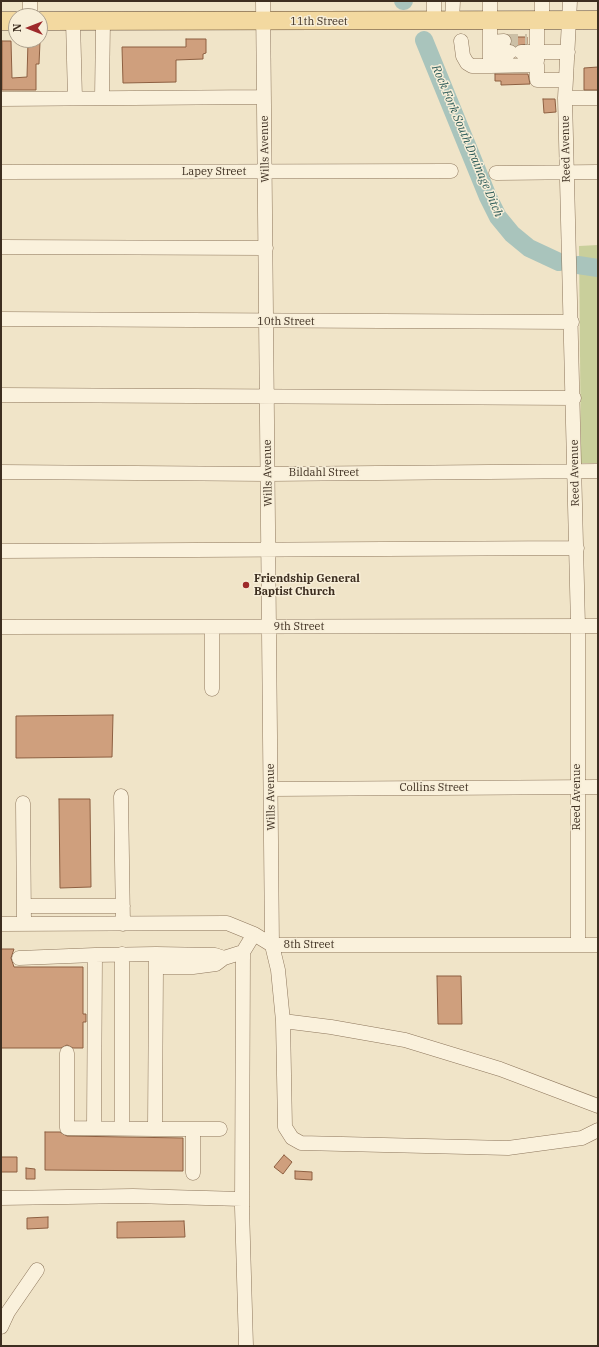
<!DOCTYPE html>
<style>
body{margin:0}
#map{position:relative;width:599px;height:1347px;overflow:hidden;background:#f0e4c8;font-family:"IBM Plex Serif",serif}
canvas{display:block}
.frame{position:absolute;inset:0;border:2px solid #3d2e20;pointer-events:none}
.north{position:absolute;left:8px;top:8px;width:40px;height:40px;box-sizing:border-box;background:#f7eed8;border:1px solid #ada18e;border-radius:50%;rotate:270deg;font-size:11px;font-weight:700;line-height:16px;text-align:center;color:#3d2e20}
.north::after{content:'';display:block;margin:auto;width:14px;height:18px;background:#9e2a2b;clip-path:polygon(50% 0,100% 100%,50% 72%,0 100%)}
</style>
<div id="map">
<canvas width="599" height="1347"></canvas>
<div class="frame"></div>
<div class="north">N</div>
</div>
<script>
const ctx = document.querySelector('canvas').getContext('2d');
ctx.lineJoin = 'round';
function fillPath(path, color) { ctx.fillStyle = color; ctx.fill(path, 'evenodd'); }
const shape = rows => new Path2D(rows.map(r => 'M' + r).join(''));
function strokePath(path, color, width, dash) { ctx.strokeStyle = color; ctx.lineWidth = width; ctx.lineCap = dash ? 'butt' : 'round'; ctx.setLineDash(dash || []); ctx.stroke(path); }
function write(font, color, halo, rows, align = 'center') {
  ctx.font = font + ' "IBM Plex Serif",serif'; ctx.lineWidth = 3; ctx.setLineDash([]); ctx.textBaseline = 'middle'; ctx.strokeStyle = halo; ctx.fillStyle = color; for (const [text, x, y, turn = 0] of rows) {
    ctx.save(); ctx.translate(x, y); ctx.rotate((+turn || 0) * Math.PI / 180); ctx.textAlign = isNaN(turn) ? turn : align; if (halo) ctx.strokeText(text, 0, 0); ctx.fillText(text, 0, 0); ctx.restore();
  }
}
fillPath(shape([
 [598,245,598,463,581,463,579,246]
]), '#c9cf9b');
strokePath(shape([
 [403,1,404,1],
 [424,40,488,197,498,217,512,234,529,248,559,262],
 [578,265,598,268]
]), '#a9c4bc', 18);
const building = shape([
 [511,37,527,37,527,44,516,46,512,44,511,37],
 [186,39,206,39,206,53,203,54,203,59,176,60,176,82,123,83,122,47,186,47,186,39],
 [2,41,11,41,12,78,27,77,28,41,40,42,39,64,36,64,36,90,2,90,2,41],
 [598,67,598,90,584,90,584,68,598,67],
 [495,74,528,74,530,84,501,85,501,81,495,81,495,74],
 [543,99,555,99,556,112,544,113,543,99],
 [113,715,112,757,16,758,16,716,113,715],
 [59,799,90,799,91,887,60,888,59,799],
 [1,949,14,949,11,958,14,967,83,967,83,1014,86,1014,86,1022,83,1022,83,1048,73,1048,67,1045,61,1048,1,1048,1,949],
 [437,976,461,976,462,1024,438,1024,437,976],
 [45,1132,60,1132,67,1136,183,1138,183,1171,45,1170,45,1132],
 [284,1155,292,1162,283,1174,274,1167,284,1155],
 [1,1157,17,1157,17,1172,1,1172,1,1157],
 [26,1168,35,1169,35,1179,26,1179,26,1168],
 [295,1171,312,1172,312,1180,295,1179,295,1171],
 [48,1217,48,1228,27,1229,27,1218,48,1217],
 [184,1221,185,1237,117,1238,117,1222,184,1221]
]);
fillPath(building, '#cf9f7d');
strokePath(building, '#8d5f41', 1);
strokePath(shape([
 [504,41,527,41]
]), '#ccc0a6', 14, [14, 7]);
const minor = shape([
 [263,1,272,945,278,970,283,1021,285,1127,292,1138,301,1143,508,1148,582,1138,598,1130],
 [434,1,434,21],
 [542,1,542,20],
 [570,1,565,98,578,626,578,945],
 [30,16,30,1],
 [73,21,75,98],
 [452,21,453,1],
 [461,41,463,56,467,63,472,66,490,66,490,1],
 [490,42,504,41],
 [490,52,510,52],
 [521,52,537,52,537,20],
 [537,61,537,52,568,52],
 [490,66,537,65,537,80,566,80],
 [102,98,103,21],
 [565,98,598,98],
 [1,99,264,97],
 [1,172,451,171],
 [496,173,598,172],
 [1,247,266,248],
 [1,319,572,322],
 [1,395,574,398],
 [1,472,268,474,598,471],
 [1,551,577,548],
 [1,627,598,626],
 [212,689,212,627],
 [271,789,598,787],
 [121,796,123,924],
 [23,803,24,924],
 [24,906,123,906],
 [1,924,227,923,254,934,272,945,598,945],
 [243,952,242,1207,246,1346],
 [156,954,215,955,224,958],
 [19,958,95,955],
 [283,1021,331,1027,405,1040,500,1069,598,1106],
 [67,1053,67,1128,155,1129,156,967,193,967,216,964,224,958,243,952,254,934],
 [94,1128,95,955,156,954,156,967],
 [122,1128,122,954],
 [155,1129,220,1129],
 [193,1129,193,1173],
 [1,1198,133,1196,242,1199],
 [1,1327,8,1312,37,1270]
]);
const major = shape([
 [1,21,16,21],
 [40,21,598,20]
]);
strokePath(minor, '#8d765c', 15);
strokePath(major, '#5b4430', 19);
strokePath(minor, '#faf1dc', 14);
strokePath(major, '#f3d9a0', 18);
for (const [x, y, r, color] of [
 [246,585,4,"#9e2a2b"]
]) { const dot = new Path2D(); dot.arc(x, y, r, 0, 2 * Math.PI); ctx.fillStyle = color; ctx.fill(dot); strokePath(dot, '#f7eed8', 1.5); }
write('11px', '#3d2e20', '#f7eed8', [
 ["11th Street",319,22],
 ["Wills Avenue",265,149,-91],
 ["Reed Avenue",566,149,-91],
 ["Lapey Street",214,172],
 ["10th Street",286,322],
 ["Wills Avenue",268,473,-91],
 ["Bildahl Street",324,473],
 ["Reed Avenue",575,473,-91],
 ["9th Street",299,627],
 ["Collins Street",434,788],
 ["Wills Avenue",271,797,-91],
 ["Reed Avenue",577,797,-90],
 ["8th Street",309,945]
]);
write('bold 11px', '#3d2e20', '#f7eed8', [
 ["Friendship General",254,579],
 ["Baptist Church",254,592]
], 'left');
write('italic 12px', '#2f5d5a', '#f7eed8', [
 ["Rock Fork South Drainage Ditch",467,141,67]
]);
</script>
